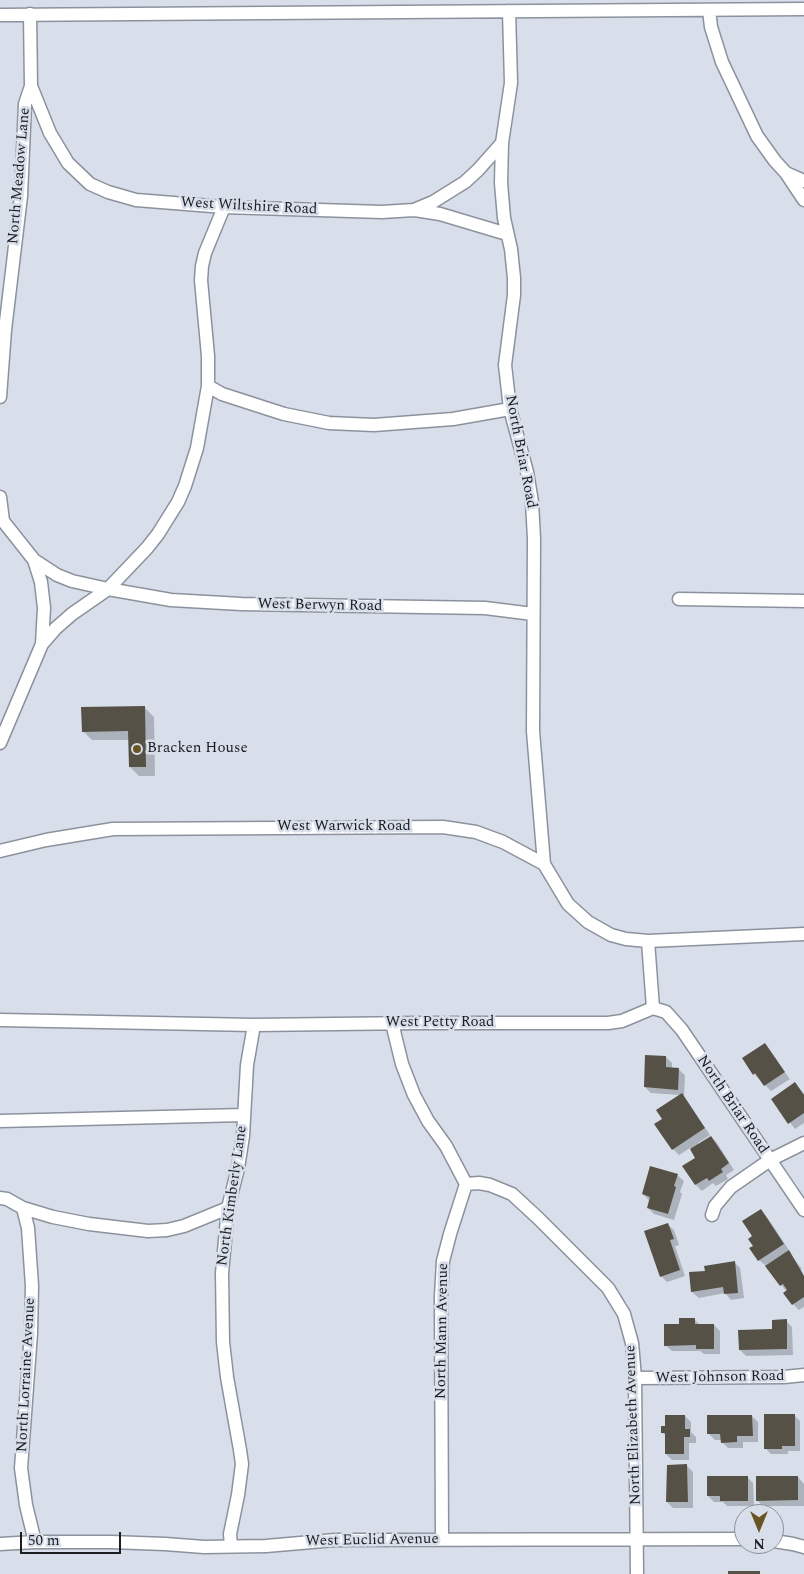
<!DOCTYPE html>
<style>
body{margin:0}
#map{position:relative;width:804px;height:1574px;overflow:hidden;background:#d8dfea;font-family:Spectral,serif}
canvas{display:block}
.north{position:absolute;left:734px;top:1504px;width:50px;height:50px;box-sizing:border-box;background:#d8dfea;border:1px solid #8c919a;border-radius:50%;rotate:180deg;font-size:14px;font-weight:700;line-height:20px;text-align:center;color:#1b1d21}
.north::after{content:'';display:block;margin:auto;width:18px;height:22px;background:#695423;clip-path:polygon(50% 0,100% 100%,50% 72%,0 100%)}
.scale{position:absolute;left:20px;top:1532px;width:101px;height:22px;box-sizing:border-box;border:2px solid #1b1d21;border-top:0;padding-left:6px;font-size:15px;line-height:18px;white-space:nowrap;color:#1b1d21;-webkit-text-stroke:4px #d8dfea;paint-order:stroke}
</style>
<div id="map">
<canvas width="804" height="1574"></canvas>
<div class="north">N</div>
<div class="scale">50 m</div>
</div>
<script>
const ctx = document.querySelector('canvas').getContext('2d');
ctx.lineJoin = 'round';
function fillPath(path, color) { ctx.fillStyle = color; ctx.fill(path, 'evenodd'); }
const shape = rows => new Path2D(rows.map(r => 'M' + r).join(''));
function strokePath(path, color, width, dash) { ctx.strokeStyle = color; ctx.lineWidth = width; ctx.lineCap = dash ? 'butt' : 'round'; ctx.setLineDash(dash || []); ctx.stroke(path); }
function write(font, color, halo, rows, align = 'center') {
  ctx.font = font + ' Spectral,serif'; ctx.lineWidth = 5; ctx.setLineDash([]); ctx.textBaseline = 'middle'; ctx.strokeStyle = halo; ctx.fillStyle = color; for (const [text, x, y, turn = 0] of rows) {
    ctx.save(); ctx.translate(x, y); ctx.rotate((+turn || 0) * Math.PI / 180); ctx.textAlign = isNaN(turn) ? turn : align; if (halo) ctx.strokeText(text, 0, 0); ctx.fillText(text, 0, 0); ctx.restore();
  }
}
fillPath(shape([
 [144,707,154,717,155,776,139,776,130,767,129,740,92,740,83,731],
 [764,1045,790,1079,771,1091,754,1074,744,1059],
 [666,1057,672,1063,672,1069,678,1069,685,1075,684,1097,710,1135,698,1143,700,1145,711,1137,717,1143,734,1170,726,1175,728,1179,716,1186,713,1183,702,1191,696,1185,697,1158,690,1148,679,1155,673,1149,663,1119,680,1095,651,1093,645,1087],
 [795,1083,804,1094,804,1123,795,1129,772,1099],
 [677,1175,684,1181,680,1192,682,1194,674,1220,654,1214,648,1208,649,1200,643,1194],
 [761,1210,767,1217,789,1250,788,1251,802,1269,801,1270,804,1276,804,1307,799,1310,793,1304,787,1292,766,1266,759,1260,755,1246,754,1237],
 [667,1224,674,1230,679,1245,675,1246,685,1276,667,1282,661,1276],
 [734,1262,740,1268,744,1298,731,1300,725,1293,699,1298,692,1292,706,1272],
 [694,1319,700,1325,714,1325,720,1331,720,1354,704,1354,700,1351,672,1351,665,1345],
 [786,1321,792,1327,793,1355,746,1356,740,1350,773,1331],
 [794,1415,800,1421,800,1451,788,1451,788,1454,771,1454,765,1448],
 [685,1416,691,1422,691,1432,696,1437,696,1443,689,1443,689,1460,672,1460,666,1454,666,1436,663,1433],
 [752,1416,758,1422,758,1442,743,1442,743,1448,728,1448,722,1442,722,1440,715,1440,708,1433],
 [687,1466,693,1472,693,1508,673,1508,667,1502],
 [747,1477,753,1483,754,1506,727,1506,723,1502,714,1502,708,1496],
 [798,1477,804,1484,804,1506,763,1506,757,1500]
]), '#0003');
fillPath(shape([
 [145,706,146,767,129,767,128,731,82,732,81,707],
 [765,1043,785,1072,764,1086,755,1073,753,1075,742,1058],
 [645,1055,666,1056,666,1067,679,1068,678,1090,644,1087],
 [795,1082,804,1095,804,1113,788,1124,771,1099],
 [682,1093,705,1128,672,1150,654,1124,662,1119,656,1110],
 [711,1136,729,1163,721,1169,723,1172,709,1181,707,1178,695,1185,682,1166,695,1158,690,1149],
 [650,1166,678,1174,674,1186,676,1187,668,1214,647,1208,650,1197,642,1194],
 [761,1209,784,1244,758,1261,749,1248,753,1246,748,1239,752,1236,742,1221],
 [668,1223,674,1239,670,1240,680,1270,660,1277,644,1231],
 [789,1250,804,1276,804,1297,792,1305,783,1293,787,1290,783,1284,780,1286,765,1266],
 [735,1261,738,1293,724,1294,723,1287,691,1292,689,1272,705,1271,704,1266],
 [679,1318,695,1318,695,1324,714,1324,714,1349,696,1349,696,1345,664,1346,664,1324,679,1324],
 [787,1319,787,1349,739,1350,738,1330,772,1329,772,1320],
 [764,1414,795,1414,795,1446,782,1446,782,1449,764,1449],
 [665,1415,685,1415,685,1429,690,1429,690,1437,684,1437,684,1454,665,1454,665,1433,661,1433,661,1426,665,1426],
 [707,1415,752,1415,753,1436,737,1436,737,1442,721,1443,720,1434,707,1434],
 [687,1464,688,1502,666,1502,667,1465],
 [707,1476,748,1476,748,1501,720,1501,720,1496,707,1496],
 [756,1476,798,1476,798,1500,756,1501],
 [728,1571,760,1571,760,1574,728,1574]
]), '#555147');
const minor = shape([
 [709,10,711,27,722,62,757,136,775,161,786,173,804,181],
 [509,11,511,83,502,143,501,183,504,218,511,249,514,278,514,295,505,365,510,409,527,472,532,502,534,539,533,731,544,864],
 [0,15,804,9],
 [31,86,50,133,68,163,90,184,108,192,136,200,224,207,382,212,414,210,433,202,465,182,478,170,502,143],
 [786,173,804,200],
 [415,210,440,214,507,234],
 [208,386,222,394,284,414,329,423,374,425,453,419,510,409],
 [0,397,5,330,21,196,25,104,31,86,30,14],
 [0,497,3,521,34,560,41,582,44,608,42,644,0,743],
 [34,560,57,575,72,581,108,589,147,548,158,534,178,502,185,486,197,448,208,386,208,356,201,280,202,266,205,253,224,207],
 [679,599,804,601],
 [42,644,56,628,72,614,108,589,171,600,241,604,485,608,533,614],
 [0,851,46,840,113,829,443,827,476,832,503,842,544,864,568,904,588,922,611,935,626,939,648,941,804,934],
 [648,941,653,1008],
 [653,1008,666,1012,682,1030,804,1210],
 [0,1020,254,1025,417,1023,608,1023,622,1021,653,1008],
 [392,1023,402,1064,414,1095,428,1121,446,1146,466,1184,450,1234,443,1261,441,1296,442,1539],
 [0,1121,243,1115],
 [466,1184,479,1183,490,1185,512,1194,538,1218,608,1288,624,1314,632,1343,635,1378,637,1574],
 [0,1198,7,1199,23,1208,53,1217,89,1224,148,1231,167,1230,184,1226,228,1208],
 [23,1208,28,1228,32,1286,31,1333,21,1468,26,1505,35,1542],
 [712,1215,715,1206,731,1187,770,1160,804,1143],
 [635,1378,784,1377,804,1375],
 [774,1541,793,1544,804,1547],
 [0,1544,35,1542,111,1542,165,1544,204,1547,266,1546,335,1540,744,1539],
 [231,1546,230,1534,238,1495,242,1464,240,1450,227,1377,223,1342,222,1273,228,1208,238,1168,243,1136,247,1065,254,1025]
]);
strokePath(minor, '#8c929c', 15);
strokePath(minor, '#fff', 12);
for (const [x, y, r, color] of [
 [137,749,5,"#695423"]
]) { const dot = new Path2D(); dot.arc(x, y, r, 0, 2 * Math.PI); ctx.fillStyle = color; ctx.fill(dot); strokePath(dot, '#d8dfea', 2); }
write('15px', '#1b1d21', '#d8dfea', [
 ["North Meadow Lane",20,176,-85],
 ["West Wiltshire Road",249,207,3],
 ["North Briar Road",520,452,79],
 ["West Berwyn Road",320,606,1],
 ["West Warwick Road",344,827],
 ["West Petty Road",440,1023],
 ["North Briar Road",732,1105,56],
 ["North Kimberly Lane",233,1196,-82],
 ["North Mann Avenue",443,1331,-89],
 ["North Lorraine Avenue",27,1375,-87],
 ["West Johnson Road",720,1378,-1],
 ["North Elizabeth Avenue",634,1425,-92],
 ["West Euclid Avenue",372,1541,-1]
]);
write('15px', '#1b1d21', '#d8dfea', [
 ["Bracken House",147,749]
], 'left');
</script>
